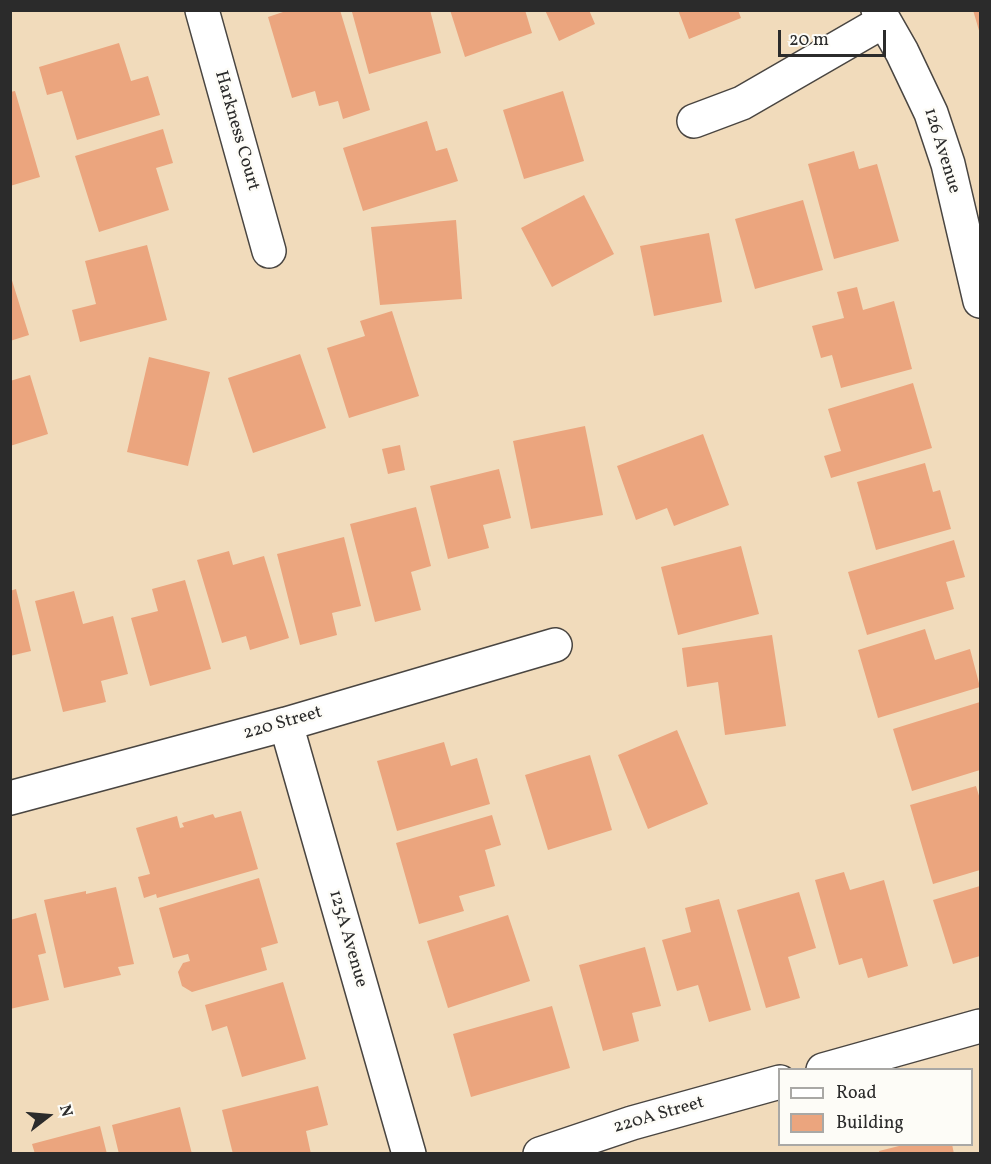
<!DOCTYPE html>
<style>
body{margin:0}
#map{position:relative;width:991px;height:1164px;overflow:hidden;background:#f1dbbb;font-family:Vollkorn,serif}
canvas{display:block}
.frame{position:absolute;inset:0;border:12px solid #2b2b2b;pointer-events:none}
.legend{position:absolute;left:778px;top:1068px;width:195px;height:78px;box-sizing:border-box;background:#fdfcf7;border:2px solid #a9a8a5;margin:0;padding:8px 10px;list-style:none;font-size:18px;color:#2b2b2b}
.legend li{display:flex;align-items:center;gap:12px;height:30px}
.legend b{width:30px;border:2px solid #a9a8a5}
.north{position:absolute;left:18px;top:1086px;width:60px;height:60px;-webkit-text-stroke:4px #fdfcf7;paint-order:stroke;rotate:74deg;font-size:16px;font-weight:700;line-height:24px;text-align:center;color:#2b2b2b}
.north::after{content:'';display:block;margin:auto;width:21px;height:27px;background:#2b2b2b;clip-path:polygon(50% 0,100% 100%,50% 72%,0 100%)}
.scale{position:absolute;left:778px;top:30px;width:108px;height:27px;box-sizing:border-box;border:3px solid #2b2b2b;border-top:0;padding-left:8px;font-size:18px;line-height:21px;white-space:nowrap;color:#2b2b2b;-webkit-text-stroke:4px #fdfcf7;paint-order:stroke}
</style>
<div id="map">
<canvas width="991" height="1164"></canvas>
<div class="frame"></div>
<ul class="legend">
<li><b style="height:8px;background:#fff"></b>Road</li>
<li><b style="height:16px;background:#eba57e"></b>Building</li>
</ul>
<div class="north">N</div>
<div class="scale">20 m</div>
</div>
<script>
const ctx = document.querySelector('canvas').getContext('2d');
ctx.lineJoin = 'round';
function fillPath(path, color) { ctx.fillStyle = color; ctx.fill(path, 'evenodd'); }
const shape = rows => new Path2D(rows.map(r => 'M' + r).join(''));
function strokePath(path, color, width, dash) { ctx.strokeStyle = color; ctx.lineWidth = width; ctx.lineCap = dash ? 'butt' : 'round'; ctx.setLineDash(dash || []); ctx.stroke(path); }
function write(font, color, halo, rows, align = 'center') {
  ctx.font = font + ' Vollkorn,serif'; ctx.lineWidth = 5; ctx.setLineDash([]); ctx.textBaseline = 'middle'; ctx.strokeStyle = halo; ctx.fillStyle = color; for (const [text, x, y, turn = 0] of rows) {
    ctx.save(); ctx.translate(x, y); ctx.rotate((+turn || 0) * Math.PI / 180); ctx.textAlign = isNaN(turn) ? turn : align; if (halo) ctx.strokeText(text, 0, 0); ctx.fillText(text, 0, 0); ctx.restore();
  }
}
fillPath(shape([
 [289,10,340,10,370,110,343,119,338,101,319,106,315,91,292,98,268,17],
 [356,10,430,10,441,53,369,74,352,12],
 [450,10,525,10,532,33,465,57],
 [545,10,589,10,595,24,559,41],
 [678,10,738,10,741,18,689,39],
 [973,10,980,10,980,34],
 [119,43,131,81,148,76,160,115,77,140,62,91,47,95,39,67],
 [15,91,40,177,10,186,10,92],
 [563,91,584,161,524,179,503,110],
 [427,121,436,151,447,148,458,181,363,211,343,148],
 [163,129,173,163,156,168,169,210,99,232,75,156],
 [854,151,859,169,877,164,899,241,834,259,808,164],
 [584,195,614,254,552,287,521,228],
 [803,200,823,270,755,289,735,219],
 [456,220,462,299,380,305,371,227],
 [709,233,722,302,654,316,640,246],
 [147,245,167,320,80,342,72,310,96,304,85,261],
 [10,274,29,335,10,341],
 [857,287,863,310,894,301,912,369,841,388,832,355,821,358,812,326,844,318,837,292],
 [392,311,419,396,349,418,327,348,365,336,360,321],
 [300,354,326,428,253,453,228,378],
 [149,357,210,372,188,466,127,452],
 [30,375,48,434,10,446,10,381],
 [913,383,932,448,831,478,824,456,841,451,828,409],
 [585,426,603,515,531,529,513,441],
 [703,434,729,505,674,526,667,508,636,520,617,466],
 [400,445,405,470,388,474,382,449],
 [925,463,933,492,940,490,951,529,876,550,857,482],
 [499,469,511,518,483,525,489,548,448,559,430,486],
 [416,507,431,566,411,572,421,610,375,622,350,524],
 [344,537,361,606,332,613,337,635,300,645,277,554],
 [954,540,965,577,946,582,954,609,867,635,848,572],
 [741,546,759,614,678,635,661,567],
 [229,551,233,565,264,556,289,638,250,650,246,636,222,643,197,560],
 [185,580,211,669,150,686,131,618,158,611,152,589],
 [16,589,31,651,10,656,10,591],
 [74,591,83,624,113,616,128,674,101,681,106,702,63,712,35,601],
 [925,629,935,660,970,649,980,687,878,718,858,650],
 [772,635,786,726,725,735,718,682,687,687,682,648],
 [980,702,980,770,912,791,893,729],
 [677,730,708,804,648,829,618,755],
 [444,742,451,766,477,758,490,804,397,831,377,761],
 [590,755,612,830,548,850,525,775],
 [976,786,980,799,980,870,933,884,910,805],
 [241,811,258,869,157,898,156,894,144,898,138,877,150,874,136,828,177,816,180,828,184,827,182,823,213,814,215,818],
 [492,815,501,845,485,850,495,886,459,896,464,911,419,924,396,843],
 [844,872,850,890,884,880,908,966,868,978,862,958,839,965,815,880],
 [259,878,278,943,261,948,267,970,192,992,182,986,178,972,183,963,190,961,188,954,173,958,159,908],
 [980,886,980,956,953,964,933,900],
 [116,887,134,964,118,967,121,975,64,988,44,900,86,891,86,894],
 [799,892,816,948,788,957,800,998,766,1008,737,910],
 [719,899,751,1010,709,1022,698,985,677,991,662,940,691,932,685,908],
 [36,913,46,953,38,955,49,1000,10,1009,10,920],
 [508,915,530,981,448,1008,427,941],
 [645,947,661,1006,632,1013,639,1041,603,1051,579,965],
 [283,982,306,1059,242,1077,227,1026,212,1031,205,1005],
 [552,1006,570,1068,471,1097,453,1034],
 [318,1086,328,1125,306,1131,311,1154,233,1154,222,1110],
 [180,1107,192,1154,119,1154,112,1125],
 [100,1126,107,1154,35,1154,32,1144],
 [907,1144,952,1144,954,1154,880,1154,879,1151]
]), '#eba57e');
const minor = shape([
 [202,10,269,251],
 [878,10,902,52,931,113,948,164,980,301],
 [694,121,742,103,884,21],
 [286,724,409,1154],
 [10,798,286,724,555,645],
 [823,1070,980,1026],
 [540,1154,632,1123,780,1082]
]);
strokePath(minor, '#494541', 36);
strokePath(minor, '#fff', 33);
write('18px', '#2b2b2b', '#fdfcf7', [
 ["Harkness Court",236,131,74],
 ["126 Avenue",941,151,73],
 ["220 Street",283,724,-16],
 ["125A Avenue",347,939,74],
 ["220A Street",659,1116,-16]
]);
</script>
